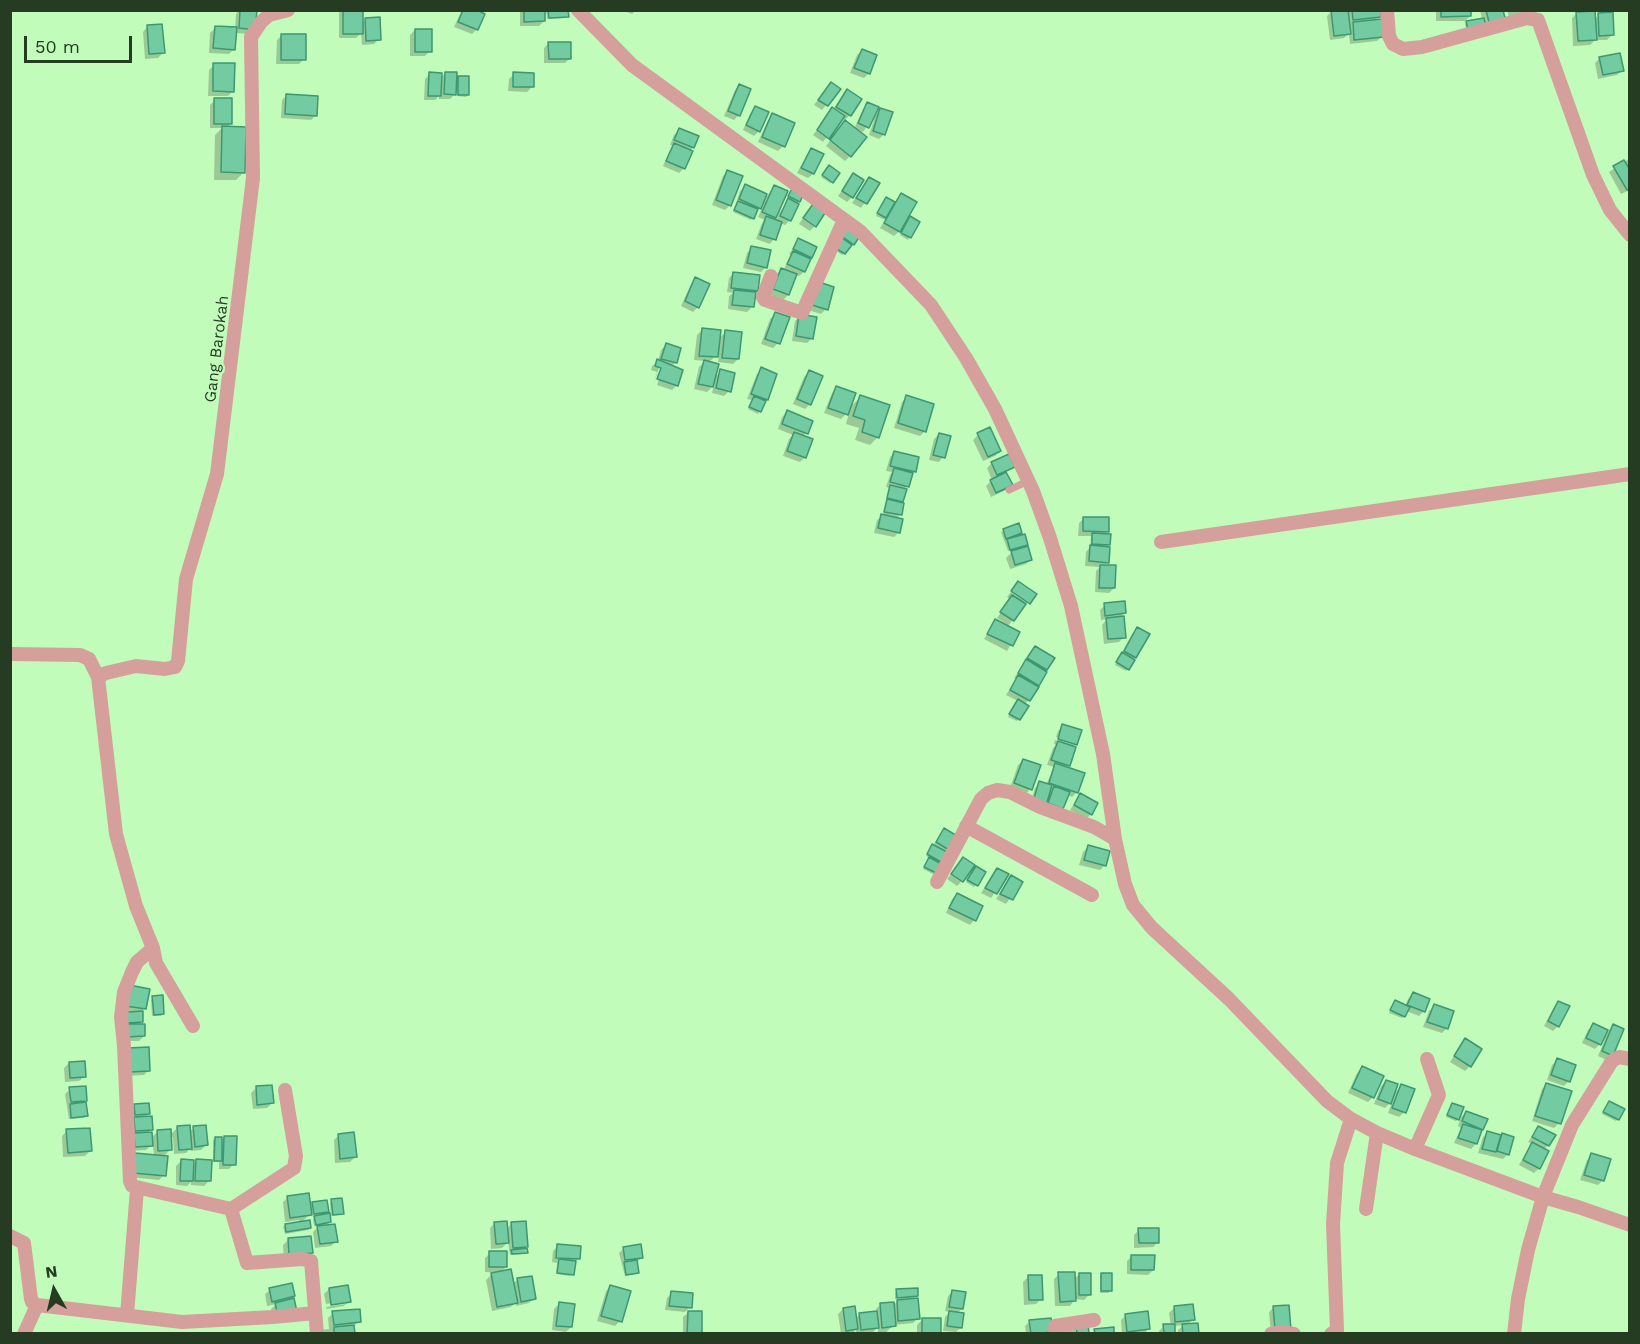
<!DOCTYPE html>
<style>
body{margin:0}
#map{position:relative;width:1640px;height:1344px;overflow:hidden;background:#c1fcbb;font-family:"Work Sans",sans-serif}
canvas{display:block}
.frame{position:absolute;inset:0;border:12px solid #253c23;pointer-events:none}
.north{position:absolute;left:24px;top:1260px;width:60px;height:60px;-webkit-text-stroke:4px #c1fcbb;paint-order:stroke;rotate:352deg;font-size:16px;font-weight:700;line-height:24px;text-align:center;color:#253c23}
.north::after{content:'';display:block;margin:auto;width:21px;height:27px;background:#253c23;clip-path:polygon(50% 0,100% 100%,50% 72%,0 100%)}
.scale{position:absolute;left:24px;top:36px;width:108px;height:27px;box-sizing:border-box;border:3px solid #253c23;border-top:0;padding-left:8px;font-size:18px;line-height:21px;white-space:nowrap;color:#253c23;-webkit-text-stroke:4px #c1fcbb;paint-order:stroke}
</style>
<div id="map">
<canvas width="1640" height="1344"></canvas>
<div class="frame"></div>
<div class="north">N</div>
<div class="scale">50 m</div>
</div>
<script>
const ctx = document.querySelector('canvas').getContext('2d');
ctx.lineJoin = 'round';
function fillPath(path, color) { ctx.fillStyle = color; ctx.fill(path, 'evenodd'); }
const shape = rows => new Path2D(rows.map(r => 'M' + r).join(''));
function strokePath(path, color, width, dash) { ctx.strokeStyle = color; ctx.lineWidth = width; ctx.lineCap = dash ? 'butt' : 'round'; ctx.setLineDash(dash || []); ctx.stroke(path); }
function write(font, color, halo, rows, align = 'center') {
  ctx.font = font + ' "Work Sans",sans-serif'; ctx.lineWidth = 4.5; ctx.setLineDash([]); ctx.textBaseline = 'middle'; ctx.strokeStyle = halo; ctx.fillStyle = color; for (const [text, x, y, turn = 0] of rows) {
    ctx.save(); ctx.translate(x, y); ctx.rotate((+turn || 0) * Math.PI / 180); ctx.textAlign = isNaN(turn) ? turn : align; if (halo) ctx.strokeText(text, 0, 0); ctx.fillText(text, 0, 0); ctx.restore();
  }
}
fillPath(shape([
 [239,10,255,10,249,34,235,33,234,49,229,54,209,53,210,33,215,28,235,29,236,14],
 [341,10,361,10,361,24,366,20,379,39,374,44,362,45,361,33,356,38,339,38,339,13],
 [462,10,473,10,477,29,472,34,454,27],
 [520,10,543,10,544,21,539,26,520,26],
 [546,10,567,10,567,16,565,18,547,19],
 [621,10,636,10,632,14],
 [1336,10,1379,10,1380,16,1374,22,1382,36,1377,41,1350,44,1349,34,1344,38,1330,40,1327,16,1332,11],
 [1436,10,1470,10,1470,16,1465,21,1436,21],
 [1480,10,1501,10,1482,29,1467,32,1465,24,1467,22,1482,19],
 [1507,10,1538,10,1534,14,1510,21],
 [1577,13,1594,19,1599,15,1612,35,1607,40,1595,40,1590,45,1573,46,1572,18],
 [147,27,163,53,158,58,145,59,143,32],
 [415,30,430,51,425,56,410,56,410,35],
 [282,35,304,59,299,64,276,64,277,40],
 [549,43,570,58,565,63,544,63,544,48],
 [862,50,869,73,864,78,850,73,857,55],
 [1600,58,1622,70,1617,75,1598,79,1595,63],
 [214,65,233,91,228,96,208,96,209,70],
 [445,73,455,81,459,78,468,95,466,97,457,96,457,92,450,99,439,99,439,96,435,100,424,100,425,79,430,74,441,78],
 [514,74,532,87,527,92,508,91,509,79],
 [740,85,749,89,739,115,734,120,724,116,735,90],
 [826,89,839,89,822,110,814,105],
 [847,91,850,115,845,120,842,118,823,142,813,135],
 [287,95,316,115,311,120,281,118,282,100],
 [215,100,231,123,226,128,244,172,236,180,214,180,215,135,222,128,210,128,210,105],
 [868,104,872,118,880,110,884,134,879,139,869,135,874,120,872,119,863,132,855,129,850,156,845,161,826,146,840,127,854,129,863,109],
 [756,107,759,131,754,136,743,130,751,112],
 [773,115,793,124,783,146,778,151,758,142,768,120],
 [679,130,693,147,689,151,684,168,679,173,663,166,670,150,674,146,670,145,674,135],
 [812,150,813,174,808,178,797,173,807,155],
 [1630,158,1630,190,1621,194,1609,172],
 [828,169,832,182,830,183,821,177],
 [728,172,730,205,725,210,712,205,723,176],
 [853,175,852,197,847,202,838,196],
 [869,179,878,184,861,208,852,203],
 [745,186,767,196,774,187,777,211,780,212,789,199,787,199,792,189,799,201,790,220,785,225,780,223,774,239,770,244,756,239,762,223,765,220,758,217,764,204,756,211,751,220,733,212,740,191],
 [779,213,776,221,772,220],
 [901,195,903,225,910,218,918,222,908,240,900,235,904,227,894,236,880,228,885,220,876,216,884,201,894,203],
 [808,211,815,226,810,231,799,224],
 [844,230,852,244,842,255,832,248],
 [799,240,815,248,804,272,799,276,795,275,788,295,783,300,769,294,776,275,781,270,783,271,791,255,789,254],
 [752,248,766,267,761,272,743,268,747,253],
 [734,273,756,290,754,293,752,307,747,312,728,309,729,296,733,293,727,292,729,278],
 [696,279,698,307,693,312,681,306,691,284],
 [819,284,826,309,821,314,808,310],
 [775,314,778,343,773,348,761,344,770,319],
 [800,316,812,338,807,343,792,341,795,321],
 [702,330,718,339,726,332,738,359,733,364,718,362,719,354,710,361,714,378,721,371,729,391,724,396,712,393,714,385,707,392,694,389,699,367,705,361,694,360,697,335],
 [666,345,679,349,675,363,671,367,677,385,672,390,657,385,663,367,659,367,654,384,657,372,651,370,652,366,658,361,661,350],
 [762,369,766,399,758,414,748,409,752,400,747,399,757,374],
 [809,372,810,404,805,409,793,404,804,377],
 [837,388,854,394,846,414,841,419,824,413,832,393],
 [861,397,878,437,870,445,855,440,859,428,846,424,851,406],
 [907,397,925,431,920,436,894,428,902,402],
 [787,412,806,433,802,437,811,440,804,458,800,462,783,456,789,439,793,435,778,429,782,417],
 [990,429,1000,451,995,456,983,461,973,440,978,435],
 [939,434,943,457,939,462,929,460,934,439],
 [895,452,914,471,905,489,900,515,896,519,899,532,894,537,874,533,877,520,883,516,889,488,886,487,890,475,892,472,886,471,890,457],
 [992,463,1013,467,1005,473,1011,485,1006,490,991,497,986,486,992,480,987,468],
 [1084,518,1107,531,1104,535,1108,545,1105,548,1108,562,1103,566,1114,588,1109,593,1095,592,1096,571,1100,567,1085,566,1086,552,1090,547,1091,536,1078,536,1079,523],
 [1018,525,1027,544,1021,550,1031,559,1026,564,1010,569,1006,558,1015,549,1008,551,1001,532],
 [1018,583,1035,594,1007,627,1018,632,1007,651,984,639,995,621,1005,626,1006,624,997,618,1010,599,1007,597],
 [1105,605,1125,613,1119,618,1124,637,1119,642,1104,644,1102,625,1107,619,1101,620,1100,610],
 [1137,629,1135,657,1126,671,1115,665,1132,634],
 [1035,648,1046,669,1029,700,1024,705,1017,721,1008,717,1018,701,1006,695,1016,679,1014,678],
 [1063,726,1080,731,1075,745,1075,742,1056,737,1058,731],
 [1055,740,1074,745,1068,765,1065,768,1077,792,1072,797,1067,795,1061,808,1029,807,1035,788,1040,783,1046,785,1054,767,1047,765,1053,748,1056,745,1054,744],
 [1023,760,1030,789,1026,794,1010,788,1018,765],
 [1080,795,1091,814,1086,819,1070,810],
 [944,830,948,849,944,852,935,875,923,869,930,858,926,856,931,848],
 [1088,847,1105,865,1100,870,1079,865,1083,852],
 [963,859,962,881,957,886,947,879],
 [974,870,984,873,974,887,966,882],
 [997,870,1007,875,991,898,981,893],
 [1011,877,1021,882,1006,904,996,899],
 [957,894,974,920,970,925,946,913,952,899],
 [124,992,145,1008,141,1012,142,1022,138,1026,144,1036,139,1041,121,1041,125,1015,129,1012,121,1010],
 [1413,994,1424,1011,1419,1016,1406,1011,1402,1018,1389,1013,1393,1004,1405,1006,1408,999],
 [153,997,163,1014,161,1016,152,1016,151,1000],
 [1559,1002,1558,1026,1553,1031,1544,1026,1554,1007],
 [1434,1006,1447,1028,1442,1033,1423,1027,1429,1011],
 [1593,1025,1608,1031,1613,1026,1612,1055,1607,1060,1598,1056,1605,1039,1595,1049,1582,1043,1588,1030],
 [1465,1040,1470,1066,1465,1071,1450,1062],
 [124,1055,149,1070,144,1075,125,1076],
 [1557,1060,1569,1081,1564,1086,1547,1080,1552,1065],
 [69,1063,84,1077,79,1081,65,1082,64,1068],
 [1362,1068,1373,1097,1368,1102,1348,1093,1357,1073],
 [1386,1081,1393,1095,1401,1086,1404,1112,1399,1117,1388,1113,1393,1100,1385,1108,1374,1104,1381,1086],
 [1547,1084,1559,1123,1554,1128,1532,1121,1542,1089],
 [256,1088,272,1103,267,1108,253,1109,251,1093],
 [70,1089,86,1100,82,1104,86,1116,84,1118,69,1119,65,1094],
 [1452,1104,1458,1119,1456,1121,1446,1117],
 [1607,1105,1618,1119,1616,1121,1602,1114],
 [134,1106,148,1114,144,1118,151,1129,147,1134,151,1138,158,1131,170,1135,177,1128,189,1132,194,1128,206,1145,201,1150,191,1151,190,1149,186,1153,174,1154,173,1137,170,1138,171,1149,163,1157,164,1175,159,1180,129,1177,154,1156,153,1144,146,1150,131,1151,130,1123,137,1116,133,1117,132,1108],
 [1466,1112,1482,1129,1476,1144,1471,1149,1454,1143,1461,1128,1458,1126,1461,1117],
 [1538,1127,1548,1145,1544,1150,1539,1168,1534,1173,1519,1165,1528,1149,1533,1144,1528,1142],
 [67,1131,90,1151,85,1156,63,1157,62,1136],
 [1488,1132,1513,1138,1508,1154,1503,1159,1478,1153,1483,1137],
 [339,1135,355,1157,350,1162,335,1163,334,1140],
 [225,1137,234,1164,229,1169,219,1169,219,1162,210,1162,209,1181,204,1186,191,1185,191,1182,187,1186,176,1185,176,1166,181,1161,192,1165,197,1161,213,1161,213,1140,215,1138,220,1142],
 [1592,1155,1603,1180,1598,1185,1580,1180,1587,1160],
 [288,1197,309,1207,313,1203,328,1211,323,1216,331,1216,330,1203,332,1201,343,1213,329,1217,330,1222,325,1227,336,1241,331,1246,315,1248,313,1232,320,1225,314,1226,313,1219,318,1215,313,1215,312,1212,302,1222,310,1228,308,1230,285,1234,283,1227,285,1225,299,1223,299,1220,285,1222,283,1202],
 [495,1223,506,1229,512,1224,526,1246,523,1250,526,1252,524,1254,510,1255,508,1242,502,1248,491,1249,490,1228],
 [1139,1230,1158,1242,1153,1247,1134,1248,1134,1235],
 [288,1240,311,1253,306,1258,284,1259,283,1245],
 [558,1246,578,1259,574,1263,570,1276,556,1274,557,1263,552,1262,553,1251],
 [624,1248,642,1257,637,1262,637,1272,635,1274,625,1276,619,1253],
 [490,1253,506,1267,500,1273,485,1272,485,1258],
 [1132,1256,1153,1270,1148,1275,1127,1274,1127,1261],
 [510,1271,513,1284,518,1279,534,1298,529,1303,516,1306,516,1302,511,1307,492,1311,486,1280,491,1275],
 [1059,1274,1074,1280,1079,1274,1089,1295,1084,1300,1075,1299,1070,1306,1055,1306,1054,1279],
 [1102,1274,1110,1291,1108,1293,1100,1293,1100,1276],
 [1028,1277,1041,1299,1036,1304,1024,1305,1023,1282],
 [611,1286,620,1321,615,1326,597,1321,606,1291],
 [329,1289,349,1301,344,1306,327,1309,326,1307,346,1304,346,1301,326,1304,324,1294],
 [270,1290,293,1296,273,1320,271,1309,276,1304,267,1306,265,1294],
 [897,1291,917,1295,912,1300,918,1318,913,1323,894,1325,887,1331,888,1334,878,1334,878,1327,873,1332,856,1334,856,1329,852,1334,841,1334,838,1314,843,1309,855,1319,860,1314,876,1313,876,1309,881,1304,893,1306,900,1298,895,1299,895,1293],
 [953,1291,962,1309,957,1313,961,1327,956,1332,943,1331,945,1317,950,1312,945,1311,948,1296],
 [672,1293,690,1307,685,1312,665,1310,667,1298],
 [559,1304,571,1327,566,1332,552,1330,554,1309],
 [1288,1306,1271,1334,1269,1312,1274,1307],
 [1174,1308,1193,1319,1188,1325,1197,1334,1178,1334,1178,1330,1184,1325,1174,1326,1174,1334,1159,1334,1159,1331,1164,1326,1171,1326,1169,1313],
 [686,1312,701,1313,700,1334,683,1334,683,1317,688,1313],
 [333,1313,359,1322,352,1327,353,1334,319,1334,320,1330,329,1329,328,1318],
 [1126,1315,1148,1329,1144,1334,1122,1334,1121,1320],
 [922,1320,939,1332,917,1334,917,1325],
 [1030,1321,1051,1331,1049,1334,1026,1334,1025,1326],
 [1077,1326,1088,1334,1056,1334,1071,1327,1072,1331]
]), '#0003');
const building = shape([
 [240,10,257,10,255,30,239,28,240,10],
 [343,10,363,10,363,34,343,34,343,10],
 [463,10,477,10,485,14,478,30,458,22,463,10],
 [524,10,545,10,545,21,524,22,524,10],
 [548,10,568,10,569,17,549,18,548,10],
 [1331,10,1348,10,1351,34,1334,36,1331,10],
 [1352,10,1381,10,1381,17,1353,20,1352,10],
 [1441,10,1471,10,1471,16,1441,17,1441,10],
 [1486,10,1503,10,1506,22,1490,26,1486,10],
 [1595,11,1597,40,1578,41,1576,12,1595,11],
 [1613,12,1614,35,1599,36,1598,13,1613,12],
 [380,17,381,40,366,41,365,18,380,17],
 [1484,18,1486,27,1468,30,1466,21,1484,18],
 [1382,19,1384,37,1354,40,1353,22,1382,19],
 [162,24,165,53,149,54,147,25,162,24],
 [215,26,237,27,235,50,213,48,215,26],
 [415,29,432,29,432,52,415,52,415,29],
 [281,34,306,34,306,60,281,60,281,34],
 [548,42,571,42,571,59,549,59,548,42],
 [862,49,877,55,870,74,854,68,862,49],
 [1620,53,1624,71,1603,75,1599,57,1620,53],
 [213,63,235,63,234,92,213,91,213,63],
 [429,72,442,73,441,96,428,96,429,72],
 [445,72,457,72,456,95,444,94,445,72],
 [513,72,534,73,534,87,513,87,513,72],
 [458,76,469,76,469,95,458,95,458,76],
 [831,82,841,89,828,106,818,100,831,82],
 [739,84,751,89,740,116,728,111,739,84],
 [847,89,862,99,851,116,836,107,847,89],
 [286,94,318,96,317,116,285,114,286,94],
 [214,98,232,98,232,124,214,124,214,98],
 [867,102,879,107,869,128,858,123,867,102],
 [755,106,769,112,760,132,746,125,755,106],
 [832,107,845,116,829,139,817,130,832,107],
 [880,108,893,112,885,135,873,131,880,108],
 [772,113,795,123,785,147,762,137,772,113],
 [845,120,867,137,851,157,830,140,845,120],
 [222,126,246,127,245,173,221,172,222,126],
 [679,128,699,136,694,148,674,140,679,128],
 [674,143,693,151,685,169,666,161,674,143],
 [811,148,824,154,814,174,801,168,811,148],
 [1624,160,1630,170,1630,189,1627,190,1613,166,1624,160],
 [829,165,840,173,833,183,822,175,829,165],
 [727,170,743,176,731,206,716,200,727,170],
 [853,173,864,180,853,198,842,191,853,173],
 [869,177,880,183,867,204,856,198,869,177],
 [745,184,767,194,761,209,739,199,745,184],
 [774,185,788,191,776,218,762,212,774,185],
 [794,185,805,191,800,202,788,196,794,185],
 [901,193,917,202,900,232,884,223,901,193],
 [886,197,895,202,886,218,877,213,886,197],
 [788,198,799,204,791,221,780,216,788,198],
 [738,201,758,209,754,219,734,210,738,201],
 [813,204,825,213,816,227,803,218,813,204],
 [766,216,782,222,776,240,760,235,766,216],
 [910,216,920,222,911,238,901,233,910,216],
 [845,226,860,236,854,245,839,234,845,226],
 [839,236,852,245,845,254,832,246,839,236],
 [798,238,817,247,812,258,793,249,798,238],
 [751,246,771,250,767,268,747,263,751,246],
 [793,251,811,259,805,272,787,264,793,251],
 [781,268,797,274,789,295,773,289,781,268],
 [733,272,760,275,758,291,731,288,733,272],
 [695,277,710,284,699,308,685,301,695,277],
 [819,282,834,287,828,310,812,305,819,282],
 [734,290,756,292,754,307,732,305,734,290],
 [775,312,790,317,780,344,765,339,775,312],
 [799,314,817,317,813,339,796,336,799,314],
 [702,328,721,330,718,357,699,356,702,328],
 [725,330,742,332,739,359,722,358,725,330],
 [666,343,681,348,677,363,661,359,666,343],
 [657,359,683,370,678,386,657,379,661,368,655,366,657,359],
 [704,360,719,364,713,387,698,384,704,360],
 [761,367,777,374,768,400,751,394,761,367],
 [720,369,735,373,731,392,716,388,720,369],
 [809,370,823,376,811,405,797,399,809,370],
 [836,386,856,393,848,415,828,408,836,386],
 [860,395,890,405,879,438,862,432,865,420,853,416,860,395],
 [906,395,934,404,926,432,898,423,906,395],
 [754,396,766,401,761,412,749,407,754,396],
 [787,410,813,421,808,434,782,424,787,410],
 [990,427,1001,451,988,457,977,433,990,427],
 [794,432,813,439,806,458,787,451,794,432],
 [939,433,951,436,945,458,933,455,939,433],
 [894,451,919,457,916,472,890,466,894,451],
 [1009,454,1015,467,997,475,991,462,1009,454],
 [894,468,913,473,909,487,890,482,894,468],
 [1006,472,1013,485,996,493,990,480,1006,472],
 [890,485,907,489,903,502,887,498,890,485],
 [887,499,904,503,902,515,884,512,887,499],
 [881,514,903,519,900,533,878,528,881,514],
 [1083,517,1109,517,1109,532,1083,531,1083,517],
 [1019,523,1022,533,1006,539,1003,529,1019,523],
 [1092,533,1111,534,1110,545,1092,544,1092,533],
 [1025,534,1028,545,1010,550,1007,539,1025,534],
 [1090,545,1110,547,1109,563,1089,561,1090,545],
 [1028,546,1032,560,1015,565,1011,551,1028,546],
 [1100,565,1116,565,1115,588,1099,588,1100,565],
 [1018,581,1037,594,1030,604,1011,591,1018,581],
 [1012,595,1026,604,1014,621,1000,612,1012,595],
 [1125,601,1126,613,1105,616,1104,603,1125,601],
 [1124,616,1126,638,1108,639,1106,618,1124,616],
 [995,619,1020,632,1013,646,987,634,995,619],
 [1137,627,1150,634,1136,658,1124,651,1137,627],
 [1035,646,1055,658,1047,670,1027,658,1035,646],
 [1122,652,1135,660,1129,670,1116,662,1122,652],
 [1026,659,1047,672,1039,686,1018,673,1026,659],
 [1018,675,1039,687,1030,701,1010,690,1018,675],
 [1018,699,1029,706,1020,720,1009,714,1018,699],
 [1062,724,1082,730,1077,745,1058,739,1062,724],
 [1058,741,1076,747,1070,766,1051,760,1058,741],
 [1023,759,1041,765,1032,790,1014,783,1023,759],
 [1055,763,1085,773,1078,793,1049,783,1055,763],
 [1039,781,1052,785,1046,806,1033,802,1039,781],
 [1054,786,1070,792,1063,809,1048,803,1054,786],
 [1080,793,1098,803,1092,815,1074,805,1080,793],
 [944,828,957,836,949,850,936,842,944,828],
 [932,844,949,853,943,863,927,854,932,844],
 [1088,845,1110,851,1106,866,1084,860,1088,845],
 [929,857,943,865,938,874,924,867,929,857],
 [963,857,975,865,963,882,951,874,963,857],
 [976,866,986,872,978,886,967,880,976,866],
 [997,868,1009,874,997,894,985,888,997,868],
 [1011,875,1023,882,1013,900,1000,894,1011,875],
 [957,893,983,906,976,921,949,908,957,893],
 [129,985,150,989,146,1009,125,1006,129,985],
 [1413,992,1430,999,1425,1012,1407,1005,1413,992],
 [163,995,164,1014,154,1015,152,996,163,995],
 [1395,1000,1410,1007,1405,1017,1390,1010,1395,1000],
 [1558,1001,1570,1006,1559,1027,1548,1021,1558,1001],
 [1434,1004,1454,1011,1448,1029,1427,1022,1434,1004],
 [143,1011,143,1022,127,1023,127,1012,143,1011],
 [1593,1023,1608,1030,1601,1045,1586,1038,1593,1023],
 [125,1024,145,1024,145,1036,125,1037,125,1024],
 [1613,1024,1624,1029,1613,1056,1602,1051,1613,1024],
 [1465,1038,1482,1049,1471,1067,1454,1056,1465,1038],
 [149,1047,150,1071,130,1072,128,1048,149,1047],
 [1557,1058,1576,1065,1570,1082,1551,1075,1557,1058],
 [85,1061,86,1077,70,1078,69,1062,85,1061],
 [1362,1066,1384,1076,1374,1098,1352,1088,1362,1066],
 [1386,1080,1398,1084,1391,1104,1378,1099,1386,1080],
 [1546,1083,1572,1091,1561,1124,1535,1116,1546,1083],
 [1401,1084,1415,1089,1406,1113,1392,1108,1401,1084],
 [272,1085,274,1103,257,1105,256,1086,272,1085],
 [86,1086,87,1101,71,1102,69,1087,86,1086],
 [1609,1101,1625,1109,1619,1120,1603,1112,1609,1101],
 [86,1102,88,1116,71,1118,70,1104,86,1102],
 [149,1103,150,1114,135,1115,134,1104,149,1103],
 [1452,1103,1464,1107,1459,1120,1447,1115,1452,1103],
 [1466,1111,1488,1119,1483,1130,1462,1121,1466,1111],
 [152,1116,153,1130,135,1131,134,1117,152,1116],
 [1463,1124,1482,1130,1477,1144,1458,1138,1463,1124],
 [190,1125,192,1149,179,1150,177,1126,190,1125],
 [206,1125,208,1145,195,1147,193,1126,206,1125],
 [1538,1126,1556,1135,1549,1146,1532,1137,1538,1126],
 [90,1128,92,1151,68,1153,66,1129,90,1128],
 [171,1129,172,1150,158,1151,157,1130,171,1129],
 [1487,1131,1501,1135,1496,1152,1482,1149,1487,1131],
 [152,1132,153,1146,135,1147,134,1133,152,1132],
 [354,1132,357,1157,340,1159,338,1134,354,1132],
 [1502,1133,1514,1137,1509,1155,1497,1151,1502,1133],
 [224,1136,237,1136,236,1165,223,1165,224,1136],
 [215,1137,222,1137,222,1161,214,1161,215,1137],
 [1532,1142,1549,1151,1540,1169,1523,1160,1532,1142],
 [135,1153,168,1156,166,1176,133,1173,135,1153],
 [1591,1153,1611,1159,1604,1181,1584,1175,1591,1153],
 [181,1159,194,1160,193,1181,180,1181,181,1159],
 [196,1159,212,1160,211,1181,195,1181,196,1159],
 [309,1193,312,1215,290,1218,287,1196,309,1193],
 [342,1198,344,1214,333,1215,331,1199,342,1198],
 [327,1200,329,1212,314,1214,312,1202,327,1200],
 [330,1213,331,1222,316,1225,314,1216,330,1213],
 [310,1220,311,1228,286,1232,285,1224,310,1220],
 [507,1221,509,1243,496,1244,494,1222,507,1221],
 [526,1221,528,1247,513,1248,511,1222,526,1221],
 [335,1224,338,1242,320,1244,317,1226,335,1224],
 [1138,1228,1159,1228,1159,1243,1139,1243,1138,1228],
 [311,1236,313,1253,289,1255,288,1238,311,1236],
 [557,1244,581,1246,580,1259,556,1258,557,1244],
 [641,1244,643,1258,625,1260,623,1247,641,1244],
 [527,1248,528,1253,512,1254,511,1250,527,1248],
 [489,1251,507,1251,507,1267,489,1267,489,1251],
 [1131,1255,1155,1255,1154,1270,1131,1270,1131,1255],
 [559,1259,576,1261,574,1275,557,1273,559,1259],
 [637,1260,639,1273,626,1275,624,1262,637,1260],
 [511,1269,518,1303,497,1307,491,1273,511,1269],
 [1058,1272,1075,1272,1076,1301,1060,1302,1058,1272],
 [1079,1273,1091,1273,1091,1295,1079,1295,1079,1273],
 [1101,1273,1112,1273,1112,1291,1101,1291,1101,1273],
 [1028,1275,1042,1275,1043,1300,1029,1300,1028,1275],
 [532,1276,536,1299,521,1302,517,1278,532,1276],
 [292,1283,295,1296,272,1302,269,1288,292,1283],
 [348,1285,351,1302,331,1305,329,1288,348,1285],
 [610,1285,631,1291,622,1322,601,1316,610,1285],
 [918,1288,918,1296,897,1298,896,1289,918,1288],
 [952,1290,966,1292,963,1309,949,1307,952,1290],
 [671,1291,693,1293,692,1308,669,1306,671,1291],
 [294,1298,297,1312,278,1316,275,1303,294,1298],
 [918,1298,920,1319,898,1321,897,1300,918,1298],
 [559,1302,575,1304,572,1327,556,1326,559,1302],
 [894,1302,896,1326,882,1328,880,1303,894,1302],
 [1193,1304,1195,1320,1175,1322,1174,1306,1193,1304],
 [1289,1305,1291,1330,1275,1330,1273,1306,1289,1305],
 [855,1306,858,1329,846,1331,843,1308,855,1306],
 [360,1309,361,1322,334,1325,332,1311,360,1309],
 [688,1311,702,1311,702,1334,687,1334,688,1311],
 [877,1311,879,1328,861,1330,859,1313,877,1311],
 [949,1311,964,1313,962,1328,947,1326,949,1311],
 [1148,1311,1150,1329,1127,1332,1125,1314,1148,1311],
 [922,1318,941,1318,941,1333,922,1333,922,1318],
 [1051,1318,1053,1332,1031,1334,1029,1320,1051,1318],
 [1088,1323,1089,1334,1077,1334,1076,1325,1088,1323],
 [1198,1323,1199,1334,1183,1334,1182,1324,1198,1323],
 [1163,1324,1175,1324,1175,1334,1164,1334,1163,1324],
 [354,1325,355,1334,334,1334,334,1327,354,1325],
 [1114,1327,1114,1334,1095,1334,1094,1329,1114,1327]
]);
fillPath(building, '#73cba2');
strokePath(building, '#3d9771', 1.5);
strokePath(shape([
 [1009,490,1028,481]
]), '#d59f9c', 7);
strokePath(shape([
 [578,10,632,65,861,232,931,305,966,358,995,409,1033,491,1050,538,1071,606,1103,754,1115,839,1125,884,1133,905,1152,928,1229,999,1327,1101,1351,1119,1377,1133,1415,1149,1543,1197,1578,1207,1630,1225],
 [1387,10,1389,36,1393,44,1403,49,1422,47,1527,18,1538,20,1593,175,1610,210,1630,235],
 [771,276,763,297,765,300,802,313,844,220],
 [1161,542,1630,474],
 [10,654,80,655,89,659,98,677],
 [966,826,1092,895],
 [937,882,981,799,988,793,997,790,1010,792,1040,807,1094,827,1115,839],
 [153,948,137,962,132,972,124,992,121,1017,124,1046,130,1181,132,1186,231,1209,294,1168,296,1156,285,1090],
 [193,1026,156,963,153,948,136,906,116,834,98,677,106,673,136,666,165,669,175,667,178,661,186,579,217,474,253,178,251,37,261,22,269,15,288,10],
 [1415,1149,1439,1095,1427,1059],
 [231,1209,247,1263,302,1259,311,1261,317,1334],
 [1366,1209,1377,1133],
 [10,1236,24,1243,31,1299,32,1302,37,1305,182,1322,273,1317,315,1313],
 [127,1315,137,1189],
 [24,1334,37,1305],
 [1056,1334,1055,1326,1094,1320],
 [1271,1334,1282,1332,1294,1334],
 [1331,1334,1337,1330,1333,1224,1337,1163,1351,1119],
 [1514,1334,1518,1299,1528,1250,1543,1197,1572,1125,1612,1061,1619,1057,1630,1059]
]), '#d59f9c', 14);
write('16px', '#253c23', '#c1fcbb', [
 ["Gang Barokah",217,349,-83]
]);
</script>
